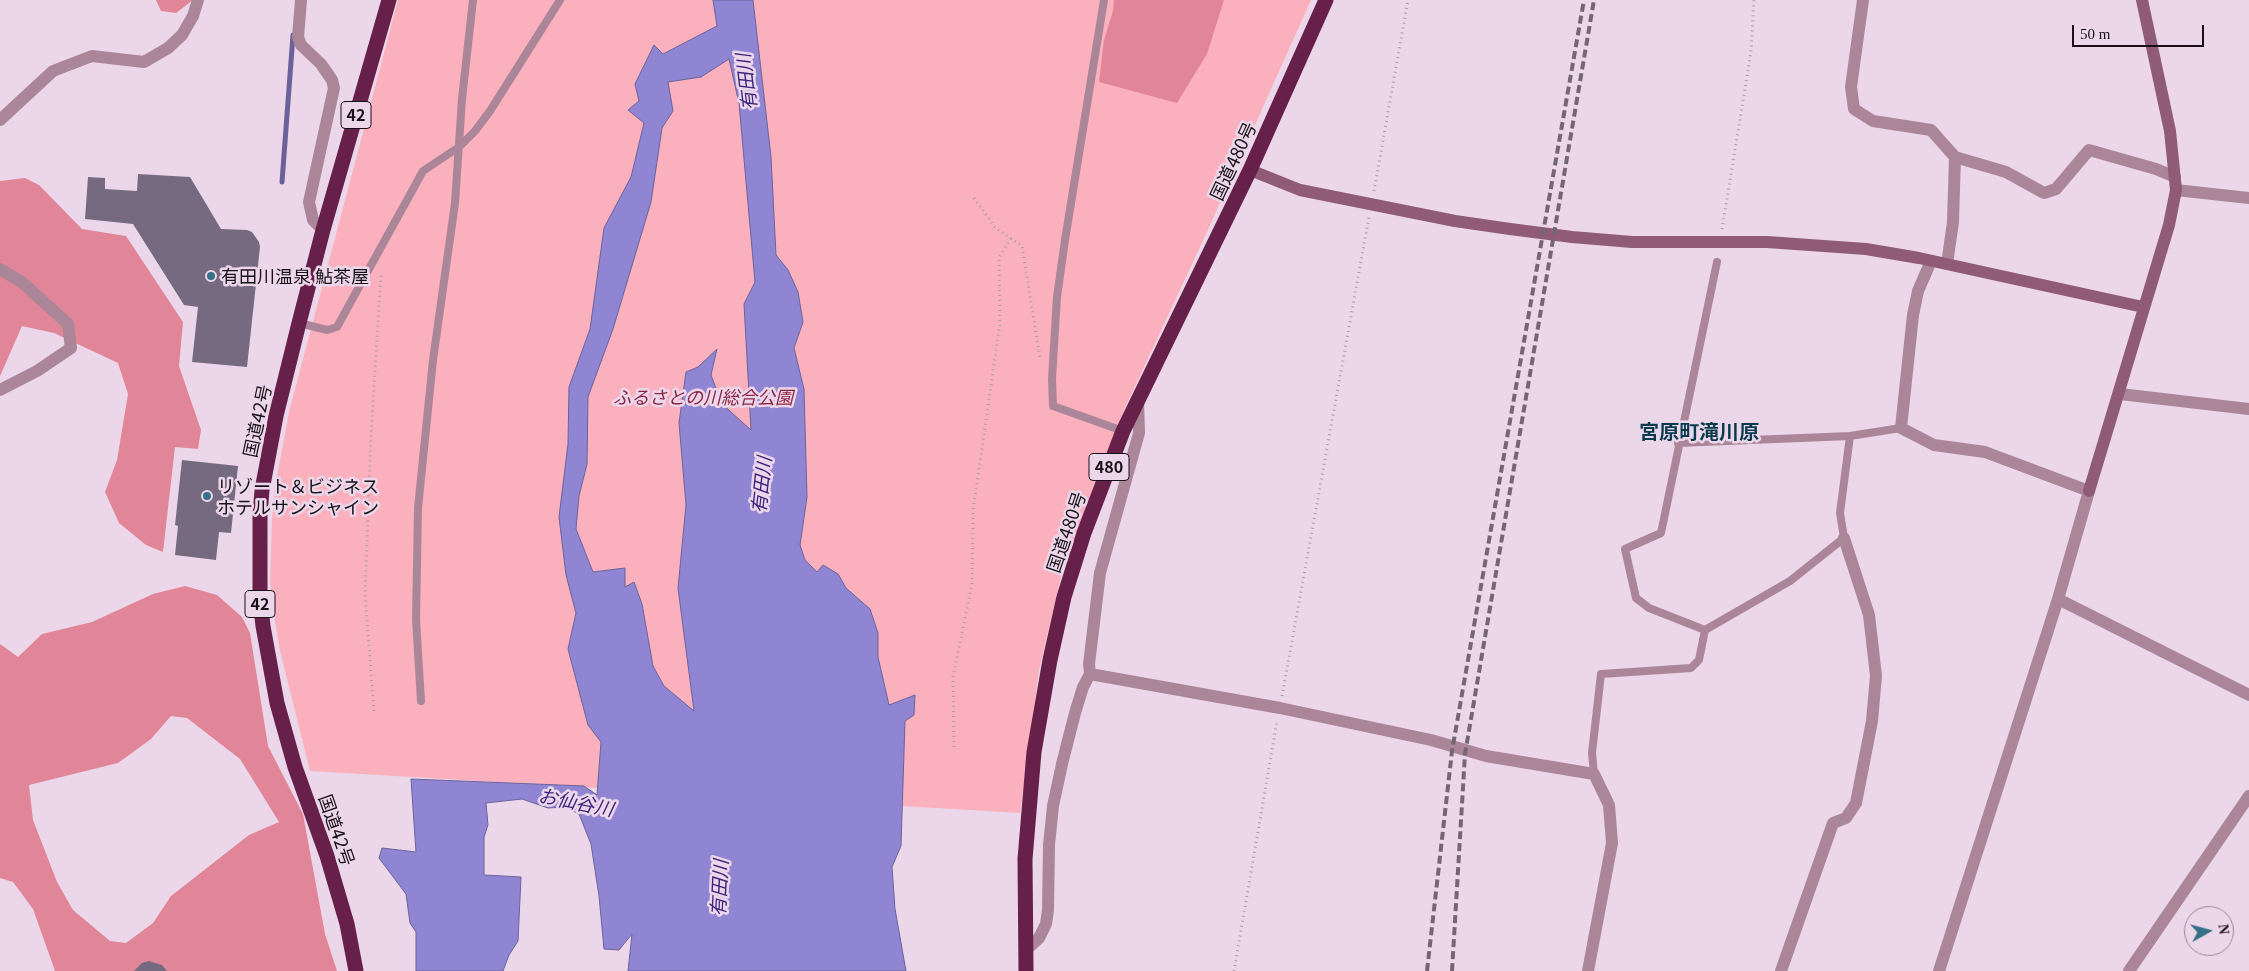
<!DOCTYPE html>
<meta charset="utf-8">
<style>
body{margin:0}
#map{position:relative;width:2249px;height:971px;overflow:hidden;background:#ecd7ea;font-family:Georgia,serif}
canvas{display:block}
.north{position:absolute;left:2184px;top:906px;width:50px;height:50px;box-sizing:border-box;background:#ecd7ea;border:1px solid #978796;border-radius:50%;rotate:83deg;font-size:14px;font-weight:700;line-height:20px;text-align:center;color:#171017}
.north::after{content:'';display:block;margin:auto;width:18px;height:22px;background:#377089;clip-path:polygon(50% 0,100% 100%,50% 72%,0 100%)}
.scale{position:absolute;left:2072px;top:25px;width:132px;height:22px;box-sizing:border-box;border:2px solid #171017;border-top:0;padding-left:6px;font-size:15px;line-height:18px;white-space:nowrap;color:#171017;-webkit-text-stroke:4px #ecd7ea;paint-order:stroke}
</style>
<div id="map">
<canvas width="2249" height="971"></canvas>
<div class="north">N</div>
<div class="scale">50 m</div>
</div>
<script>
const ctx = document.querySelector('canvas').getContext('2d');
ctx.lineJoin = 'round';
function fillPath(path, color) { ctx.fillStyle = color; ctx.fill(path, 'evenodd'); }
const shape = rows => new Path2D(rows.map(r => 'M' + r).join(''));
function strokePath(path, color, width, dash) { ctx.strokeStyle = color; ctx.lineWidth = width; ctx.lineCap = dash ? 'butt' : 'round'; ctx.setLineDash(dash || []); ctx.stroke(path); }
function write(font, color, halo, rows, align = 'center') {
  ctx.font = font + ' Georgia,"Noto Sans JP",serif'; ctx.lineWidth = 5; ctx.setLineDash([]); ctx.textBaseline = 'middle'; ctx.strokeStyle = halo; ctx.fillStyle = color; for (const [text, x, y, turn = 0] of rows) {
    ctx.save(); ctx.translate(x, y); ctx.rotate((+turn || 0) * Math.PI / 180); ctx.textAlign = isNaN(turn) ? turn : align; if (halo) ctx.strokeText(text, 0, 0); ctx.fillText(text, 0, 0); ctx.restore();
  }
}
fillPath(shape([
 [398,0,1311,0,1206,234,1124,410,1064,563,1039,670,1020,813,310,771,280,651,274,615,270,581,272,519,275,487,289,412]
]), '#fab1bd');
fillPath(shape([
 [156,0,193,0,176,13,161,11],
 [1114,0,1224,0,1207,54,1177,103,1099,82,1104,40,1113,11],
 [25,178,39,185,82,229,126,236,183,322,179,366,201,430,198,449,175,447,163,552,146,545,119,523,105,492,117,460,128,394,118,363,54,333,22,326,0,376,0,181],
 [185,586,217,595,242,617,250,633,268,746,303,814,325,934,337,971,55,971,33,909,13,882,0,878,0,644,18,657,42,634,92,622,153,594],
 [171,716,187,718,240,759,279,822,249,835,171,896,153,923,126,943,110,941,73,910,57,882,33,820,29,785,118,763,151,739]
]), '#e18698');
const water = shape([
 [713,0,753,0,771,157,776,255,788,270,798,292,803,322,794,348,804,389,807,497,800,545,805,560,817,572,823,565,838,574,846,588,870,609,878,633,878,657,889,705,915,695,914,715,905,721,901,846,892,867,895,909,906,971,628,971,632,934,619,950,604,949,599,896,591,844,579,814,564,807,548,808,522,799,486,803,488,825,484,837,484,875,521,877,518,941,509,955,503,971,416,971,416,932,410,923,406,894,379,858,382,848,416,852,411,779,584,786,597,795,601,742,588,725,568,649,576,613,566,575,559,517,568,444,569,387,590,329,604,228,631,177,644,123,628,110,639,101,635,84,654,45,663,54,717,26,713,0],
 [729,59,739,103,755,282,744,304,751,430,722,404,711,375,717,349,698,367,686,372,679,423,686,505,678,588,694,711,664,686,653,666,642,604,634,582,625,587,625,568,593,572,576,529,579,496,587,464,588,397,613,329,651,202,662,128,673,111,668,82,701,77,729,59]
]);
fillPath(water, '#8f85d2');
strokePath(water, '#6b629a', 1);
strokePath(shape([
 [282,182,293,35]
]), '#6b629a', 5);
fillPath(shape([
 [138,174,190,177,221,229,247,230,252,232,259,242,260,247,247,367,192,362,198,307,184,305,133,224,85,219,88,177,105,178,105,189,137,191],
 [182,460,238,466,231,533,219,532,216,560,175,555,178,526,175,525],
 [149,961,162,965,167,971,134,971,142,963]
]), '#756a80');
strokePath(shape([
 [1374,191,1408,0],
 [974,198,995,227,1022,246,1040,358],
 [1722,229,1751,52,1754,0],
 [1282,696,1369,217],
 [374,711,365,594,371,433,381,275],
 [954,747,953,677,972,584,973,511,1000,323,999,257,1011,238],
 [1234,971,1277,721]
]), '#ab9aa9', 3, [1, 4]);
strokePath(shape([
 [1104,0,1065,240,1057,297,1052,379,1053,406,1123,431],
 [299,323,327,330,337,327,423,171,459,147,475,131,490,111,560,0],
 [1678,443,1850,436,1901,428],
 [1705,630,1649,608,1636,598,1625,549,1661,533,1717,262],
 [421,701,416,619,418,508,433,360,455,203,462,99,473,0],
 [1594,774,1592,753,1601,674,1691,668,1699,660,1705,630,1790,581,1844,538,1840,513,1850,436]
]), '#ab8698', 8);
strokePath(shape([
 [301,0,298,37,301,45,321,64,332,80,334,88,309,202,313,220,323,230],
 [1863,0,1851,87,1854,109,1873,121,1931,130,1955,157,2006,172,2044,193,2056,189,2089,150,2156,169,2175,177],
 [0,120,53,71,92,56,144,62,168,48,182,35,193,16,198,0],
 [2176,190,2249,198],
 [1931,261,1918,291,1913,315,1901,428,1934,445,1985,452,2089,491,2058,599,1939,971],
 [1947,264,1953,222,1955,157],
 [0,269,23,283,68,324,71,348,37,371,0,390],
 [2120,394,2249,409],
 [1138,400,1139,433,1100,573,1089,664,1090,674,1280,708,1431,740,1486,756,1594,774,1609,805,1612,843,1588,971],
 [2058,599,2249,695],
 [1026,950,1039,938,1046,924,1048,910,1049,845,1053,806,1062,764,1075,713,1083,687,1090,674],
 [1781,971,1833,823,1846,818,1856,803,1872,721,1876,676,1869,615,1844,538],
 [2129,971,2249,796]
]), '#ab8698', 12);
strokePath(shape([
 [1250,170,1300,190,1455,221,1510,229,1572,237,1632,242,1767,242,1866,249,1919,258,2143,307],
 [2089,491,2169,225,2176,190,2170,131,2142,0]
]), '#8f5b76', 12);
strokePath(shape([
 [356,971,347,924,327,856,295,767,277,703,263,626,260,599,260,515,262,490,276,416,299,323,323,230,389,0],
 [1026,971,1025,859,1034,752,1050,660,1064,597,1084,533,1123,431,1250,170,1326,0]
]), '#672049', 15);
strokePath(shape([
 [1427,971,1452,751,1584,0],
 [1452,971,1465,754,1594,0]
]), '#746773', 4, [8, 4]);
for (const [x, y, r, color] of [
 [211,276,5,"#377089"],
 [207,496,5,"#377089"]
]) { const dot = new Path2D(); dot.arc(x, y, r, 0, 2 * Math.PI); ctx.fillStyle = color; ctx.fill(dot); strokePath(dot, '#ecd7ea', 2); }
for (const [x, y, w] of [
 [356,115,30],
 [1109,467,40],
 [260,604,30]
]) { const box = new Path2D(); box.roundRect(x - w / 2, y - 13.5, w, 27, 4); ctx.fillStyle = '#ecd7ea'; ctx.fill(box); strokePath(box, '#171017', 1); }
write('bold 16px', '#171017', null, [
 ["42",356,115],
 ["480",1109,467],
 ["42",260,604]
]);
write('18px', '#171017', '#ecd7ea', [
 ["国道480号",1233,161,-65],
 ["国道42号",257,421,-78],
 ["国道480号",1066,532,-71],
 ["国道42号",337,830,71]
]);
write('18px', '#171017', '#ecd7ea', [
 ["有田川温泉 鮎茶屋",221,276],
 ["リゾート＆ビジネス",217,486],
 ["ホテルサンシャイン",217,507]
], 'left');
write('italic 18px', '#8d2342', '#ecd7ea', [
 ["ふるさとの川総合公園",703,397]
]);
write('italic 19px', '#3b247d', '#ecd7ea', [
 ["有田川",746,82,-97],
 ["有田川",761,485,-84],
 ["お仙谷川",576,802,11],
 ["有田川",719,888,-87]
]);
write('bold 20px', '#083a4d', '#ecd7ea', [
 ["宮原町滝川原",1699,431]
]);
</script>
